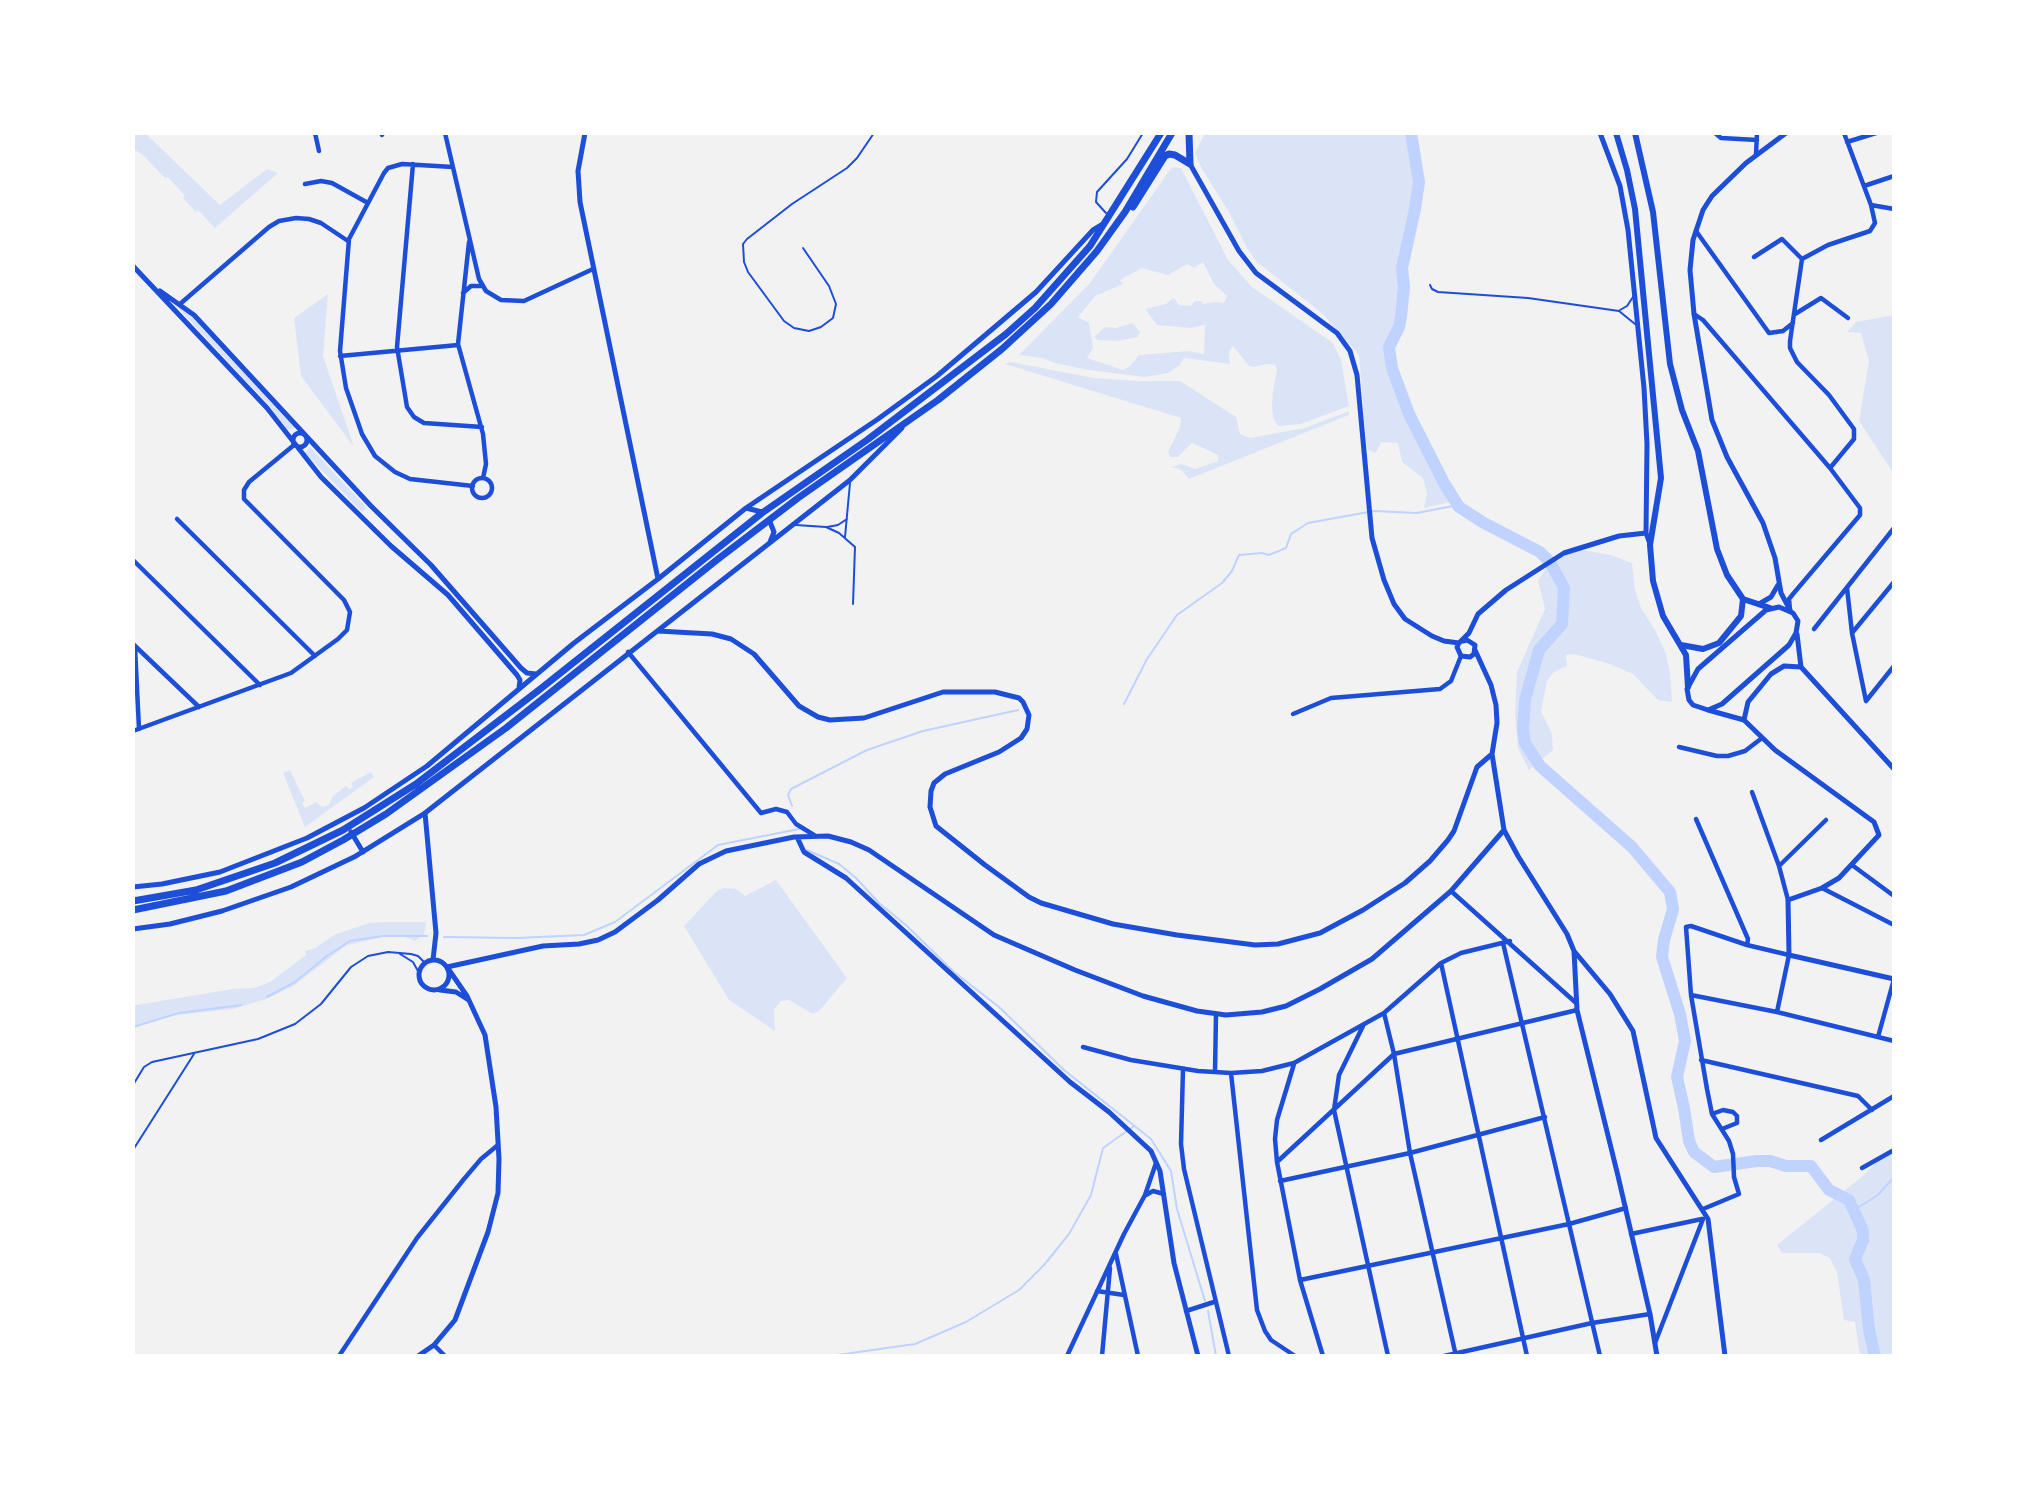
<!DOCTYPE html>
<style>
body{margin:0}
#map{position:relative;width:2027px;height:1489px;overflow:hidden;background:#f2f2f2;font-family:"Crimson Pro",serif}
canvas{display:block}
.frame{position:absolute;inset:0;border:135px solid #fff;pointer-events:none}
</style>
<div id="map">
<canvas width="2027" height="1489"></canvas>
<div class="frame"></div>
</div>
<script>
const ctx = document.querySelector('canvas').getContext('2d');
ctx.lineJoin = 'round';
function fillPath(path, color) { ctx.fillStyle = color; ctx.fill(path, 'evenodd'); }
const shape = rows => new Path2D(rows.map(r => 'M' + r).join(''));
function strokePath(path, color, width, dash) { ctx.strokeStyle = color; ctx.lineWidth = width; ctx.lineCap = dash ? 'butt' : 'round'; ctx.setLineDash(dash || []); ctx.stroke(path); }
fillPath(shape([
 [133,133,145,133,220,205,267,169,278,173,215,228,198,210,196,212,183,198,185,196,168,177,165,178,142,154,133,149],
 [1205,133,1411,133,1419,182,1417,202,1402,268,1404,287,1399,327,1390,344,1389,352,1392,368,1409,414,1455,501,1424,508,1427,493,1423,478,1402,462,1398,443,1381,442,1376,453,1367,449,1359,355,1323,314,1257,262,1247,248,1230,214,1201,167,1195,153],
 [1172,167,1181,168,1228,260,1252,287,1333,343,1341,360,1349,406,1301,424,1278,426,1273,418,1272,407,1273,390,1277,370,1275,365,1266,364,1254,367,1249,366,1233,346,1229,352,1230,364,1184,358,1179,366,1168,373,1145,377,1089,370,1055,363,1042,358,1019,355,1090,283],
 [1203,262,1214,284,1227,296,1224,303,1215,302,1203,304,1201,301,1195,301,1191,306,1179,305,1174,298,1166,304,1145,309,1157,325,1191,328,1205,325,1204,354,1189,351,1139,355,1130,366,1123,370,1087,358,1093,348,1089,323,1078,317,1095,296,1123,284,1120,280,1142,268,1168,275,1187,264,1194,268],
 [328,294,323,356,354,447,301,376,294,318],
 [180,306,198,323,296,428,288,430,266,402,178,308],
 [1894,315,1894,474,1859,421,1869,361,1861,333,1847,332,1856,322],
 [1132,323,1140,332,1138,337,1117,341,1098,340,1094,337,1105,327,1116,328],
 [1010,362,1094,378,1138,381,1180,381,1236,417,1240,434,1250,438,1305,428,1349,411,1349,415,1189,479,1180,469,1171,467,1181,464,1195,469,1218,461,1218,455,1192,443,1178,457,1170,457,1168,452,1180,427,1181,418,1005,364],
 [310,447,367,508,362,512,305,453],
 [1582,550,1611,555,1632,563,1635,590,1641,608,1656,632,1666,654,1670,673,1672,702,1658,700,1633,674,1610,664,1574,654,1566,655,1567,666,1554,672,1547,681,1541,711,1552,734,1553,750,1529,770,1518,748,1515,712,1517,672,1545,609,1538,581,1546,568,1566,555],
 [290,770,305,801,302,803,305,808,316,802,322,807,329,805,333,796,346,786,349,789,353,787,351,783,371,772,374,777,305,827,283,773],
 [776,880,847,978,819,1011,813,1014,789,1000,781,1001,774,1009,775,1031,729,1000,684,926,716,892,723,888,736,889,745,896],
 [384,922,426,922,424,934,415,941,405,937,383,937,347,945,293,986,266,999,233,1009,169,1016,133,1028,133,1008,136,1005,233,989,254,988,270,982,306,955,305,951,315,948,334,935,369,923],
 [1894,1149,1894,1356,1860,1356,1855,1322,1844,1320,1837,1272,1830,1258,1819,1253,1782,1253,1777,1245,1864,1175,1885,1153]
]), '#dbe4f7');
strokePath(shape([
 [1124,704,1147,659,1177,615,1222,583,1232,571,1239,555,1262,553,1269,555,1286,548,1291,534,1308,523,1374,511,1417,513,1458,505],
 [792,806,788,795,791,789,867,750,923,731,1018,710],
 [807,850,839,864,856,878,879,903,907,926,954,972,999,1007,1064,1070,1151,1139,1171,1171,1177,1209,1205,1301],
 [444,937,516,938,584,935,615,922,718,845,799,829],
 [267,997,295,982,327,956,350,941,383,936,427,936],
 [133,1027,179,1013,241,1005],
 [1854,1210,1878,1195,1894,1177],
 [1208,1311,1216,1356],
 [830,1356,915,1344,966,1322,1019,1290,1044,1265,1069,1234,1091,1195,1103,1148,1134,1126]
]), '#bfd3fe', 2);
strokePath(shape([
 [1411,133,1419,182,1415,209,1402,268,1404,287,1401,317,1399,327,1389,347,1392,368,1409,414,1444,483,1459,507,1484,523,1540,552,1550,562,1564,588,1562,624,1539,650,1525,700,1523,729,1525,743,1540,766,1632,847,1670,892,1673,909,1664,940,1662,957,1680,1014,1685,1041,1677,1077,1684,1108,1689,1141,1694,1152,1714,1167,1757,1161,1770,1161,1786,1166,1811,1166,1829,1190,1849,1200,1863,1231,1863,1240,1855,1259,1864,1280,1869,1330,1875,1356]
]), '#bfd3fe', 12);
strokePath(shape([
 [1106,213,1096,202,1097,192,1127,159,1143,133],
 [803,248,829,286,836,304,833,318,821,327,809,331,794,328,784,321,748,272,744,262,743,244,747,239,792,204,847,168,857,158,874,133],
 [1430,285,1432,289,1438,292,1528,298,1619,311,1635,324],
 [1620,310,1627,306,1633,297],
 [796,525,826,527,839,533,855,547,853,604],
 [827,527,838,525,847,519],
 [845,537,850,483],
 [400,954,413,962,419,973],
 [133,1085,144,1067,152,1062,258,1039,295,1024,321,1004,351,967,368,956,388,952,411,954,418,956,425,963],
 [133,1150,194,1054]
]), '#1d4ed8', 2);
strokePath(shape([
 [315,133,319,151],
 [381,133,382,135],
 [445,133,479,279,486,291,501,300,524,301,593,269],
 [1715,133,1721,138,1757,140],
 [1847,142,1876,133],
 [1756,155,1757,133],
 [413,164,397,347,407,407,414,417,424,423,482,427],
 [453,167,402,164,388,168,384,173,349,239,340,351,346,388,362,434,375,456,395,472,410,479,473,486],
 [305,184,321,181,332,183,368,203],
 [1864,186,1894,176],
 [1871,205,1894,209],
 [1696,231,1769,333,1783,331,1793,323],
 [469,242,458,344,483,434,486,464,483,478],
 [1754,257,1782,239,1802,259],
 [463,293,471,286,481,286],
 [180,304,269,227,279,221,296,218,309,219,321,223,348,241],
 [1694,314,1703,320,1830,468,1860,508,1860,515,1793,594,1789,599,1790,610],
 [1795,314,1821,298,1848,318],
 [340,356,458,345],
 [1830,468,1854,439,1854,429,1829,395,1797,362,1790,348,1790,341,1802,259,1828,245,1870,231,1875,223,1871,205,1844,133],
 '472 488a10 10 0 1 1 20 0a10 10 0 1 1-20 0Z',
 [177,519,315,656],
 [133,560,260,685],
 [1847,588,1852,633,1866,701],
 [1814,629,1894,528],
 [1852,633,1894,582],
 [133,644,199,707],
 [135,647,139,729],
 [628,652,761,813,776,809,787,812,796,824,814,835],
 [1866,701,1894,666],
 [1293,714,1331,698,1440,689,1451,681,1461,656],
 [133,731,291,673,338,639,347,630,350,612,344,600,244,499,244,490,249,482,294,445],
 [1679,747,1717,756,1728,756,1745,751,1762,738],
 [1752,792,1779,866,1788,900],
 [1696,819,1748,939,1747,945],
 [1852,865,1894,896],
 [1779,866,1826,820],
 [1822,888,1894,925],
 [1451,891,1575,1002],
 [1503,943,1600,1356],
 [1441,963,1527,1356],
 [1691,995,1777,1012,1894,1041],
 [1384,1013,1394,1054,1410,1153,1456,1356],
 [1363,1026,1339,1075,1334,1110,1388,1356],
 [1878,1037,1894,979],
 [1083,1047,1131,1060,1198,1071,1231,1073,1262,1071,1294,1063,1384,1013,1441,963,1461,953,1510,941],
 [1701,1060,1858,1096,1872,1110],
 [1294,1064,1277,1120,1275,1139,1277,1162,1300,1280,1323,1356],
 [1183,1069,1181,1144,1184,1169,1229,1356],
 [1215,1072,1216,1014],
 [1231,1073,1257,1310,1265,1331,1271,1340,1295,1356],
 [1712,1114,1723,1110,1733,1112,1737,1116,1737,1123,1722,1129],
 [1821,1140,1894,1096],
 [1277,1162,1394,1054,1577,1010],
 [1862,1168,1894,1150],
 [1280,1181,1410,1153,1545,1117],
 [1146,1195,1153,1191,1164,1194],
 [1703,1209,1739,1194,1734,1177,1733,1154,1729,1141,1712,1114,1707,1089,1691,995,1686,927,1691,926,1747,945,1789,955,1777,1012],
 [1631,1234,1702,1219],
 [1116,1254,1138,1356],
 [1300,1280,1569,1224,1626,1208],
 [1097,1291,1124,1295],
 [1186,1311,1214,1302],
 [1655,1343,1703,1219],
 [434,1345,445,1356],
 [339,1356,417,1238,464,1179,481,1159,498,1145],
 [1067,1356,1124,1234,1145,1195,1156,1163],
 [1102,1356,1110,1268],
 [1444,1356,1592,1323,1650,1314]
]), '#1d4ed8', 4.5);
strokePath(shape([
 [585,133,578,171,580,202,658,579],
 [1600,133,1620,186,1628,230,1644,388,1647,444,1646,533,1650,544],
 [1786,133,1746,163,1712,196,1703,210,1693,240,1690,270,1694,314,1712,420,1727,457,1763,523,1775,558,1781,593,1790,610],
 [1190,164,1239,251,1256,273,1337,333,1350,351,1357,375,1372,538,1384,580,1394,604,1405,619,1432,636,1444,641,1459,643],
 [133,266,267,408,321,477,391,546,448,595,517,675,520,680,519,688],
 [160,291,194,315,371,506,431,565,521,668,527,673,536,674],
 '293 440a7 7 0 1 1 14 0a7 7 0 1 1-14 0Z',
 [746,508,762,512],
 [770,522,774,532,770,542],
 [1759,604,1771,597,1778,585],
 [1779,607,1793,613,1798,621,1796,633,1789,645,1722,704,1708,710,1693,705,1689,700,1687,689,1698,669,1766,610,1779,607],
 [658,631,712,634,731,639,754,654,799,706,818,717,830,720,864,718,943,692,995,692,1019,698,1023,702,1029,715,1027,729,1021,738,999,752,945,774,934,783,931,791,930,807,936,826,985,865,1029,897,1041,903,1113,924,1177,935,1255,945,1278,944,1320,933,1363,910,1405,883,1430,861,1448,840,1454,831,1477,767,1492,754],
 [1797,634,1801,667,1894,769],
 [1463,641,1467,640,1475,645,1474,654,1470,657,1461,656,1457,647,1459,643,1469,633,1478,614,1506,590,1564,553,1619,536,1646,533],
 [1475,650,1491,685,1496,705,1497,723,1492,754,1504,830,1518,856,1567,934,1574,951,1610,994,1633,1031,1656,1138,1708,1219,1725,1356],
 [1708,710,1744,720,1775,750,1874,822,1879,835,1839,878,1822,888,1788,900,1789,955,1894,979],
 [1744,720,1748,702,1771,674,1784,666,1801,667],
 [425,813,436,933,433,960],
 [351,832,363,852],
 [797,837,804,852,846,878,1070,1082,1109,1112,1151,1151,1160,1171,1174,1263,1198,1356],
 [133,887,162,884,220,872,307,838,364,808,427,766,574,643,658,579,746,508,878,419,937,376,1036,292,1093,230,1103,224],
 [133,929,170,924,222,911,291,887,354,857,425,813,850,480,902,428],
 [1574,951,1577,1010,1618,1176,1650,1314,1657,1356],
 '419 975a15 15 0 1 1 30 0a15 15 0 1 1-30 0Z',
 [440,990,456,992,467,999],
 [418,1356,434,1345,455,1320,488,1232,498,1193,499,1159,496,1107,485,1035,467,996,447,967,543,946,579,944,598,940,615,932,658,900,699,864,726,851,794,837,828,836,851,842,869,850,994,935,1075,970,1143,996,1197,1011,1226,1015,1262,1012,1286,1006,1320,989,1372,959,1451,891,1504,830]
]), '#1d4ed8', 5);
strokePath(shape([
 [1616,133,1627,170,1635,209,1661,478,1650,545,1653,581,1663,616,1686,655,1688,687],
 [1635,133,1653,212,1670,364,1682,410,1698,451,1717,549,1727,575,1743,599,1770,608],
 [1681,645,1703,649,1719,643,1741,616,1743,599]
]), '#1d4ed8', 6);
strokePath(shape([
 [1189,133,1190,164],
 [1133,207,1165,156,1169,154,1175,155,1190,164],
 [133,901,196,890,275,863,343,830,416,784,539,690,762,513,867,440,1006,334,1035,308,1090,246,1161,133],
 [133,910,226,891,302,862,343,840,386,814,506,728,718,559,798,498,938,400,1002,349,1051,304,1097,251,1125,212,1172,133]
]), '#1d4ed8', 7);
</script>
